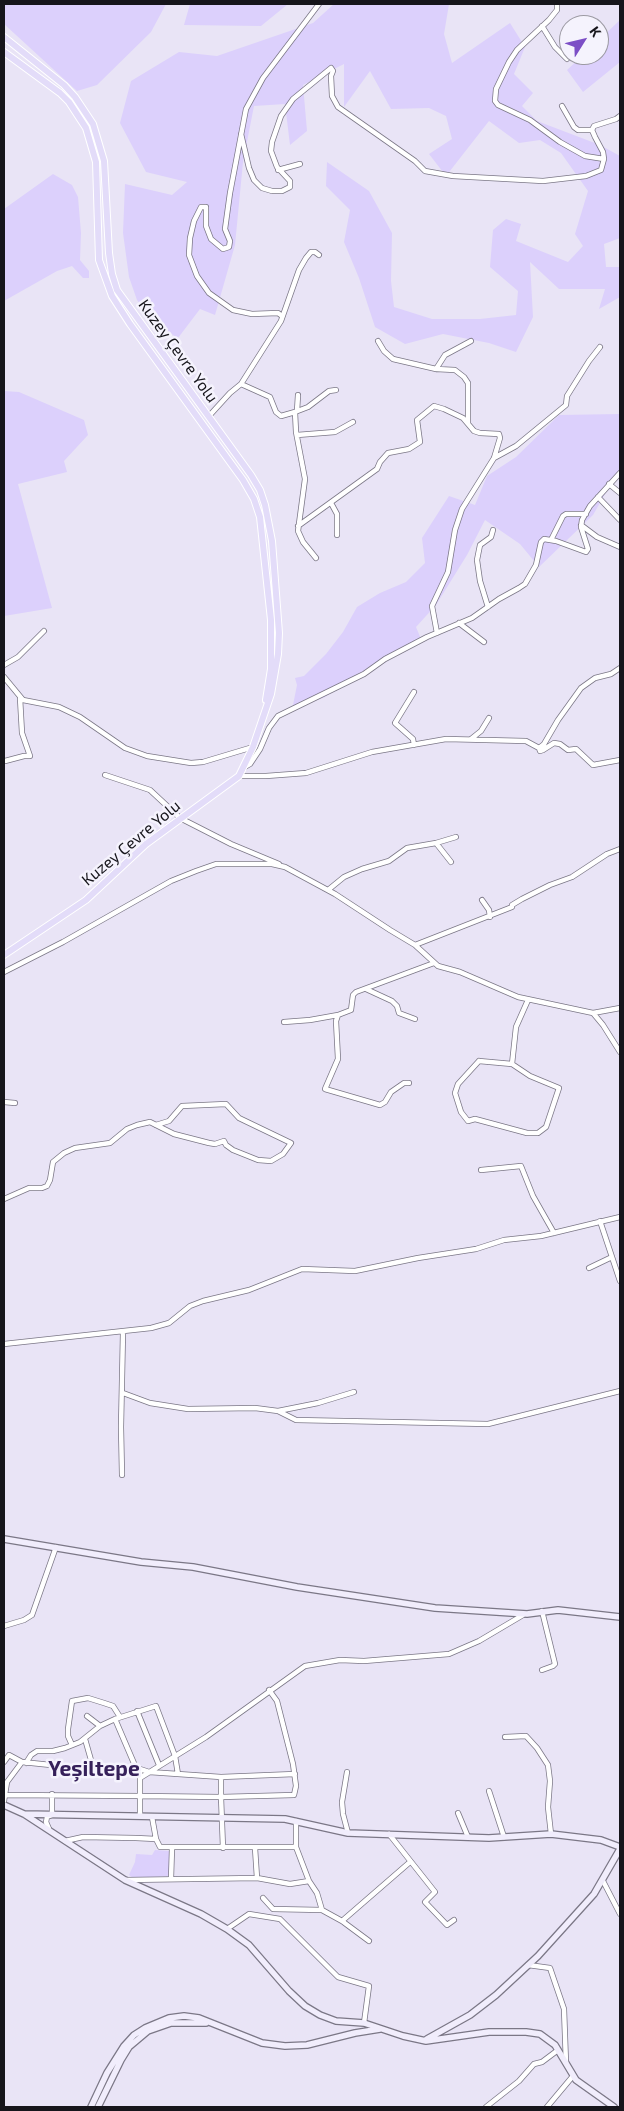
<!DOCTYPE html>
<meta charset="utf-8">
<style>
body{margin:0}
#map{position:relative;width:624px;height:2111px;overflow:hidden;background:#e9e4f6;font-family:"Exo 2",sans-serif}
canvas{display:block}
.frame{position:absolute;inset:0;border:5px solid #16151b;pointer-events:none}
.north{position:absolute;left:559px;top:15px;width:50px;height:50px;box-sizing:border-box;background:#f5f3fd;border:1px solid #9c9aa3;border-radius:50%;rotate:54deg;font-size:14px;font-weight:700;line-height:20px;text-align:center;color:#16151b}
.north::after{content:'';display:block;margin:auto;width:18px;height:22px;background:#7c4ec6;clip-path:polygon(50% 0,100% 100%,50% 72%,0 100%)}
</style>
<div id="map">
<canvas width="624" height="2111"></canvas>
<div class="frame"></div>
<div class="north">K</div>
</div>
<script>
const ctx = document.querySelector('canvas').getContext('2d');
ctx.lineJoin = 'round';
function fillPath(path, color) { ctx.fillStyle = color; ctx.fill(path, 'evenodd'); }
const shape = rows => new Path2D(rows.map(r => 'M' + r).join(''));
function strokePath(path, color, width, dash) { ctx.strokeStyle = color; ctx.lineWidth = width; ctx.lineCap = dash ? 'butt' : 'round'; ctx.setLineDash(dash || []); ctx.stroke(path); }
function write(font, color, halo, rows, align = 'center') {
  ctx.font = font + ' "Exo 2",sans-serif'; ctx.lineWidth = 5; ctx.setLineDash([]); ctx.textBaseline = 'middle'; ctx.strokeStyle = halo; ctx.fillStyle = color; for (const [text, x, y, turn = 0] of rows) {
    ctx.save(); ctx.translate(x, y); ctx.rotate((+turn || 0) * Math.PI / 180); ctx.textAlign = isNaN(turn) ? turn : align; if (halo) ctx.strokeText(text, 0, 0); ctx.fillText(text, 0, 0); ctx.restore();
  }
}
fillPath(shape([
 [4,4,166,4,151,32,97,85,77,91,4,24],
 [190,4,288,4,261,26,184,25],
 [334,4,449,4,444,34,452,63,510,23,525,47,514,74,533,93,522,106,537,121,600,145,620,156,620,238,604,244,606,267,620,267,620,297,599,309,605,289,559,289,530,262,533,317,516,352,489,343,443,334,405,344,375,327,359,278,344,242,350,210,326,186,327,162,369,191,392,233,391,281,394,307,432,319,480,319,516,315,518,291,490,267,493,230,506,219,521,224,516,241,568,262,583,246,575,234,588,191,561,153,540,140,519,143,489,121,446,176,429,154,452,139,446,116,429,108,391,109,370,71,344,107,344,64,303,85,307,131,290,145,285,104,254,106,243,162,235,245,215,315,200,309,178,338,157,325,137,300,129,277,123,233,125,184,172,195,187,182,146,172,120,123,131,81,179,52,217,56,313,23],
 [620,20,620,62,583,92,567,70,583,55,599,55,599,40],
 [53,174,72,185,78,197,81,233,80,260,89,271,89,278,83,278,72,266,57,271,4,301,4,209],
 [4,391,19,392,84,420,88,435,64,461,67,472,18,484,52,608,4,616],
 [620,414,620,468,593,515,539,567,520,544,485,520,467,555,436,605,416,627,421,639,380,660,325,697,288,711,293,705,297,685,295,678,304,676,326,654,343,632,357,607,380,593,406,582,425,563,422,538,449,496,475,505,487,476,516,457,559,415],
 [155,1850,169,1851,169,1876,133,1878,129,1875,135,1862,136,1854,152,1855]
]), '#dcd0fc');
const street = shape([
 [557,4,557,10,549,20,517,50,509,62,496,89,495,101,498,105,530,120,560,142,585,156,604,159],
 [542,26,555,47,567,59],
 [562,106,574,127,578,130,592,130],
 [241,134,249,168,254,180,262,188,272,191,282,191,290,187,290,181,277,167,271,151,272,142,281,116,293,99,331,68,333,71,331,76,332,96,338,107,415,161,425,171,453,176,543,181,586,176,601,170,604,159,603,152,595,137,592,130,594,126,616,119,620,116],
 [278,170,300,164],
 [282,316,278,313,252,314,233,310,209,293,197,276,189,255,190,238,194,221,201,207,206,207,206,226,211,239,223,249,229,247,230,241,225,229,230,193,246,109,263,78,319,4],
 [378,341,384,351,393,359,436,369,455,370,464,377,468,383,468,423],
 [436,369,445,355,471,341],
 [241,384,270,397,276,412,281,416,295,412,296,432,305,479,298,531,303,542,316,558],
 [297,411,298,395],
 [295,412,308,407,329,391,336,390],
 [209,416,230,393,241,384,281,321,299,270,306,258,311,252,315,252,319,255],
 [297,435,335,432,353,422],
 [494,458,516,446,566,405,567,396,589,361,600,347],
 [609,484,620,493],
 [598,497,620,520],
 [331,503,337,514,337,535],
 [581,525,597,537,620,547],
 [298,526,377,469,380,462,388,453,409,449,420,442,417,420,434,406,444,409,463,418,474,431,480,433,499,434,500,438,494,458,462,509,455,530,448,572,432,606,437,633],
 [551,540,563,516,566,514,586,514],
 [488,607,480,581,477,560,480,545,491,537,493,530],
 [459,623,484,642],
 [4,665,18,657,44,631],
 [4,677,23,700,59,707,80,717,125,748,147,756,191,763,203,762,253,747],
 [414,692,395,723,413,739,414,745],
 [471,739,481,731,489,718],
 [539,748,540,751,543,750,554,743,560,744,568,750,576,749,593,765,620,760],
 [5,761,24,756,30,756,22,733,20,698],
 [243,768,250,764,260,749,269,728,278,716,364,674,385,659,427,637,472,618,499,599,519,588,525,584,536,565,541,542,544,539,556,541,586,552,588,549,581,527,582,520,590,506,620,473],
 [105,775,150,790,180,818,231,844,279,864],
 [239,776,266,776,306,773,372,752,446,739,526,741,539,748,544,744,558,720,581,688,595,678,611,674,620,668],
 [436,843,456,837],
 [328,890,344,877,362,869,389,861,407,848,436,843,451,862],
 [482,900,489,910,490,917],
 [415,945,512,907,512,905,522,899,550,885,572,877,607,854,620,849],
 [4,972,63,942,171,881,196,871,216,864,272,864,285,867,335,894,390,930,415,945,438,966,460,972,518,997,593,1013,603,1025,620,1052],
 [366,989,392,1001,397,1006,399,1013,415,1019],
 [593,1013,620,1008],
 [284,1022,310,1020,338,1015],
 [479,1061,512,1064,530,1076,559,1088,546,1127,538,1133,527,1133,475,1119,468,1121,461,1112,455,1093,458,1084,479,1061],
 [512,1064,516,1027,528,1000],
 [409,1083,404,1083,391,1092,385,1102,380,1105,325,1089,338,1059,336,1021,338,1015,351,1010,353,995,356,992,434,963],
 [4,1102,15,1103],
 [481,1170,521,1166,533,1196,554,1233],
 [4,1199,29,1188,42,1188,47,1186,50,1180,53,1162,64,1153,75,1148,110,1143,127,1129,137,1125,150,1122,174,1134,209,1143,215,1144,224,1141,226,1145,233,1150,258,1160,271,1161,283,1154,291,1143,239,1118,226,1104,182,1106,169,1121,156,1125],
 [600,1221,620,1281],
 [589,1268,612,1257],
 [4,1344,151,1328,169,1323,190,1306,203,1301,249,1290,302,1269,355,1271,418,1258,476,1249,504,1240,541,1236,620,1217],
 [123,1393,150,1403,188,1409,255,1408,278,1411,296,1420,488,1424,620,1391],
 [278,1411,318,1403,354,1392],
 [122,1475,121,1427,123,1332],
 [4,1626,24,1620,32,1615,56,1547],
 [542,1670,553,1666,555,1664,542,1611],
 [137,1711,159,1765],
 [87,1716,100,1726],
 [115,1719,136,1768],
 [505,1737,526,1736,537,1748,548,1765,550,1781,548,1807,551,1834],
 [85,1739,93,1767],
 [72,1745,68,1736,68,1729,72,1701,88,1698,104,1703,113,1706,120,1717],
 [4,1762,9,1755,22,1762],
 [26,1763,31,1755,37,1751,53,1751,65,1748,80,1742,100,1726,115,1719,156,1706,175,1756,178,1774],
 [347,1772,342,1802,343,1814,348,1833],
 [140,1778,206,1737,305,1666,340,1660,364,1661,449,1654,479,1641,523,1615],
 [489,1791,504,1837],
 [5,1795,140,1796,140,1769],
 [4,1801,7,1782,22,1762,70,1767,140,1769,149,1772,221,1777,295,1774],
 [458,1813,468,1837],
 [140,1816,140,1796,221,1797,221,1777],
 [152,1817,156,1839],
 [49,1829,46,1822,47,1817,52,1815,52,1794],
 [389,1834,435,1892,425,1902,447,1925,454,1920],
 [65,1841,83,1837,136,1838,156,1839,160,1847,296,1847,296,1821],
 [296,1847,309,1881,317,1893,322,1910,342,1921,369,1941],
 [223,1848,221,1797,294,1795,296,1786,293,1764,277,1701,269,1690],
 [255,1848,257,1878],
 [171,1879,172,1848],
 [126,1880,257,1878,290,1884,309,1881],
 [603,1881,620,1914],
 [263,1898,273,1909,322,1910],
 [342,1921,410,1862],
 [227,1929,249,1914,280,1919,338,1977,369,1986,364,2023],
 [528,1965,550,1968,564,2009,566,2063],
 [486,2107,519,2081,534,2064,542,2062,558,2050],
 [547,2107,573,2076]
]);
const secondary = shape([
 [4,1539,141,1562,193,1567,297,1587,435,1608,527,1614,558,1610,620,1617],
 [4,1805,24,1814,125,1880,201,1914,227,1929,249,1945,289,1991,305,2006,320,2015,336,2021,364,2023,403,2036,426,2041,489,2032,526,2032,540,2034,555,2045,576,2080,614,2107],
 [24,1814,285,1819,348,1833,489,1838,551,1834,601,1840,620,1847],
 [427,2039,470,2015,496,1995,538,1956,594,1894,620,1849],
 [91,2107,107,2073,124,2046,134,2035,145,2028,169,2018,184,2016,199,2018,262,2043,285,2046,307,2045,355,2033,380,2029],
 [98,2107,121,2060,129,2047,148,2031,171,2023,206,2023]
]);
const primary = shape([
 [4,37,64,85,75,97,93,124,104,161,109,253,112,274,117,290,251,475,260,490,265,505,272,541,279,633,278,654,271,694,253,747,239,776,146,844,86,900,4,955],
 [4,52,60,93,69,102,86,128,96,162,99,260,112,296,130,324,243,480,254,499,260,517,271,620,271,669,266,700]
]);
strokePath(street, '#7b7786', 6);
strokePath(secondary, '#7b7786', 8);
strokePath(primary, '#fff', 8);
strokePath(street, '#fff', 4.5);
strokePath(secondary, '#f1edfc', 5.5);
strokePath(primary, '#e3dcf9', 6);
write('16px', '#16151b', '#f5f3fd', [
 ["Kuzey Çevre Yolu",178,351,54],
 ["Kuzey Çevre Yolu",131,843,-40]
]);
write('bold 21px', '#36205a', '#f5f3fd', [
 ["Yeşiltepe",94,1769]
]);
</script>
